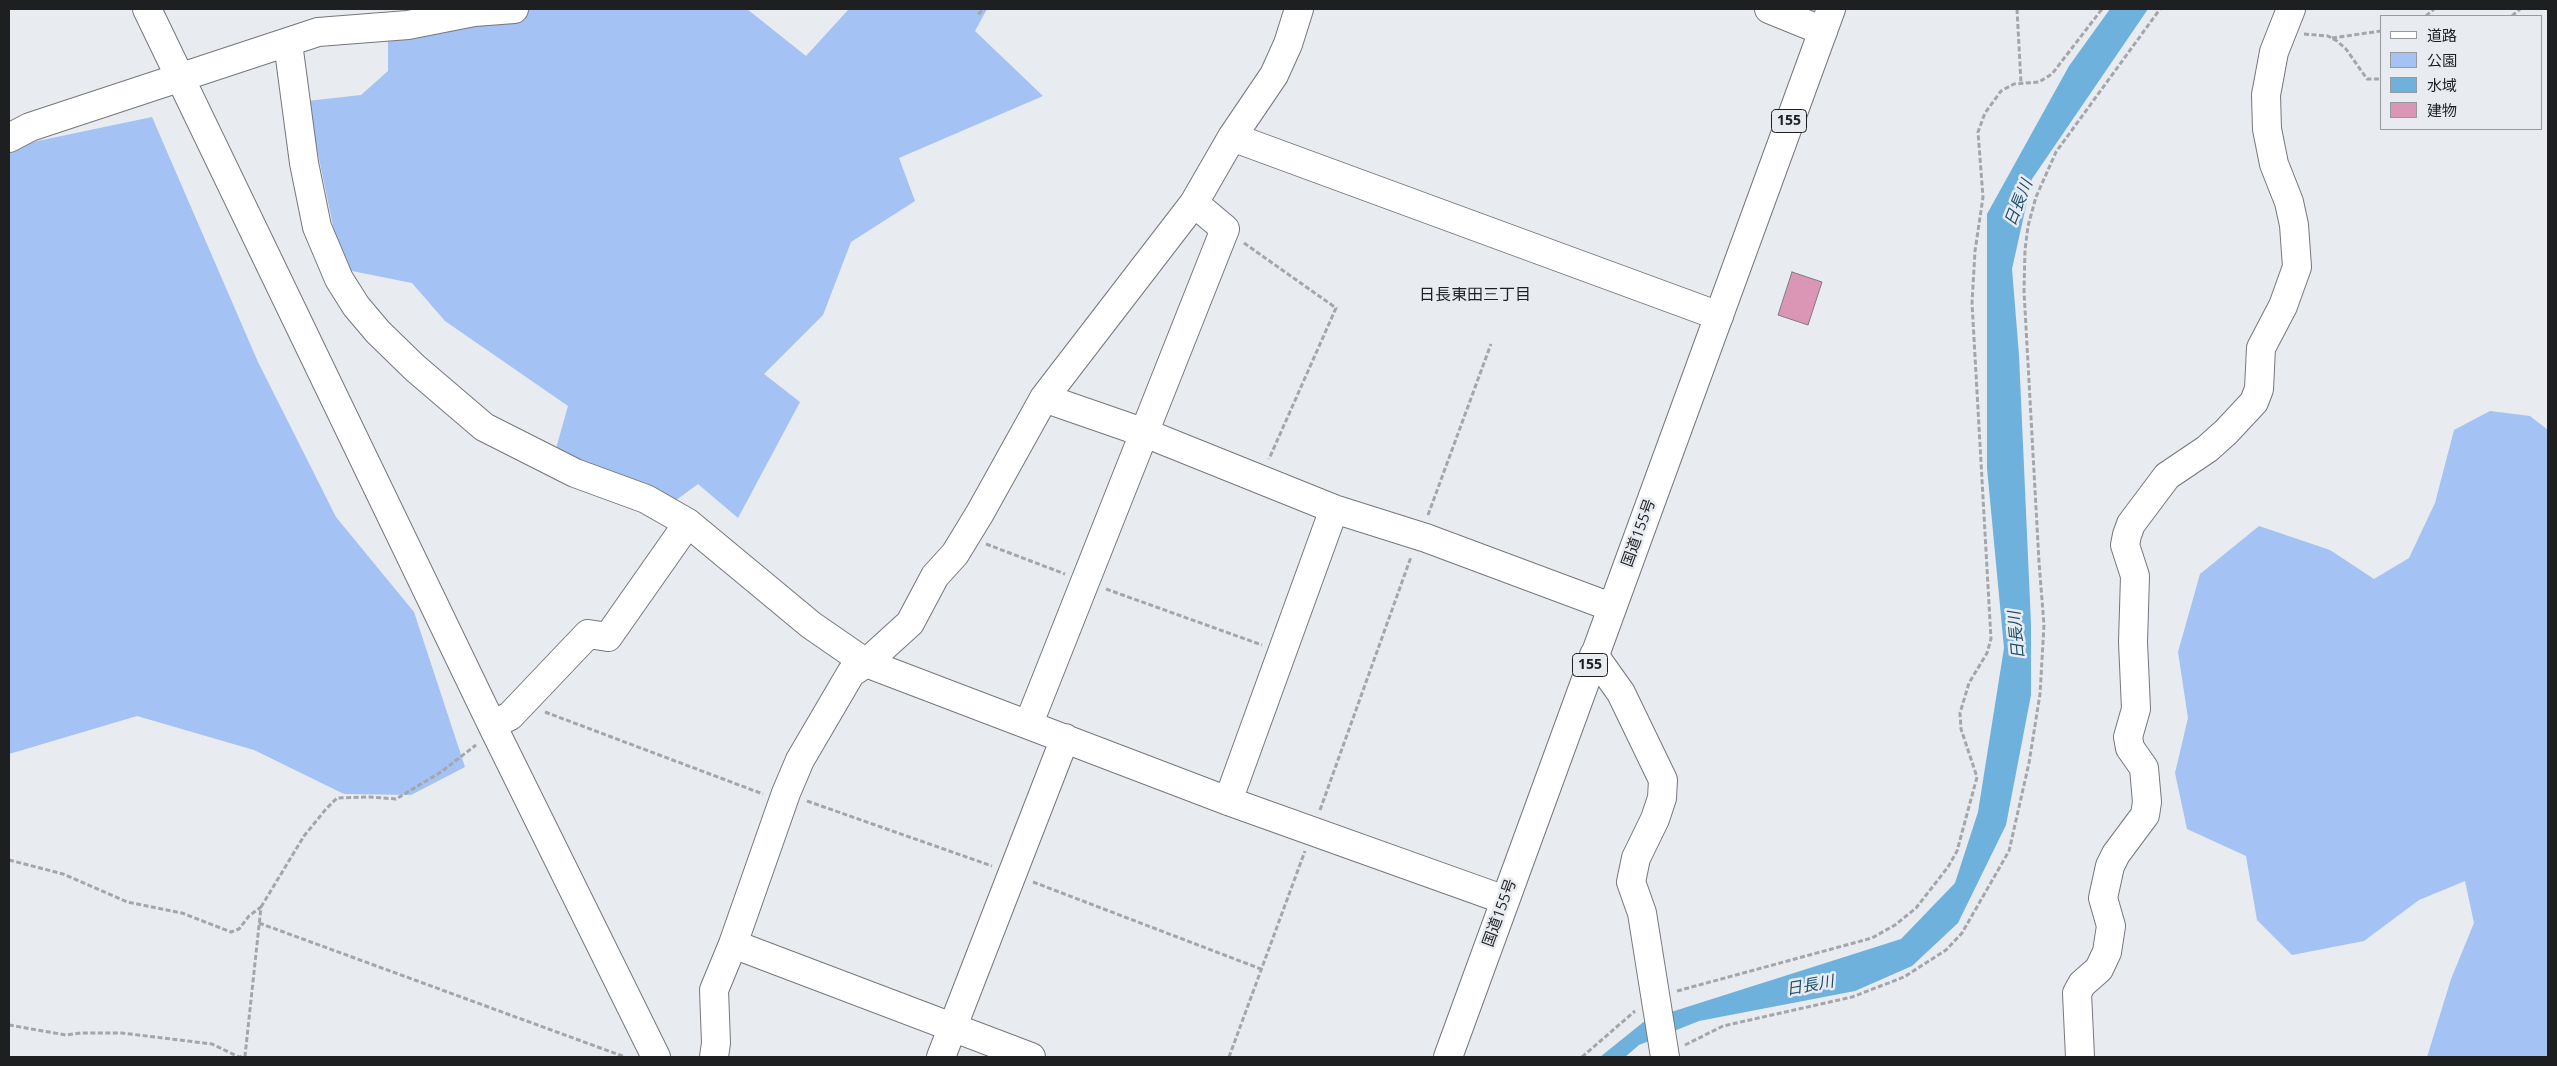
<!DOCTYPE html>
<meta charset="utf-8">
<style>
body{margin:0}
#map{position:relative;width:2557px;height:1066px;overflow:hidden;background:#e8ebf0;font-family:"Open Sans","Noto Sans JP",sans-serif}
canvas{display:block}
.frame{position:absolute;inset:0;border:10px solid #1e1f21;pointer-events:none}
.legend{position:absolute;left:2380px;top:15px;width:162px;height:115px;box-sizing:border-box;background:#e8ebf0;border:1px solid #97999d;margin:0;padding:6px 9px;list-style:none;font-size:15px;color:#1e1f21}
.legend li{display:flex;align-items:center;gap:10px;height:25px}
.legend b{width:25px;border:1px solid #97999d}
</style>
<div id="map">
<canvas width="2557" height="1066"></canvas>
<div class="frame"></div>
<ul class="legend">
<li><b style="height:6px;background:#fff"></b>道路</li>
<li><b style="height:14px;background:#a4c2f3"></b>公園</li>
<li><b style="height:14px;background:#6eb1dc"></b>水域</li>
<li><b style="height:14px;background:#db95b5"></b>建物</li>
</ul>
</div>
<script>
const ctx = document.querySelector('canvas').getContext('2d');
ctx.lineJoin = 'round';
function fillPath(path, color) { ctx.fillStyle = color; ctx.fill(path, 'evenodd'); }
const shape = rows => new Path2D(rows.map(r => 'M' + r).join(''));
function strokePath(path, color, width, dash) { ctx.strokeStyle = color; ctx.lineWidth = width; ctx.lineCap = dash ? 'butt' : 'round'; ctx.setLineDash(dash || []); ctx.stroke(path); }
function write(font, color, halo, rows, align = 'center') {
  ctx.font = font + ' "Open Sans","Noto Sans JP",sans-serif'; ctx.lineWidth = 5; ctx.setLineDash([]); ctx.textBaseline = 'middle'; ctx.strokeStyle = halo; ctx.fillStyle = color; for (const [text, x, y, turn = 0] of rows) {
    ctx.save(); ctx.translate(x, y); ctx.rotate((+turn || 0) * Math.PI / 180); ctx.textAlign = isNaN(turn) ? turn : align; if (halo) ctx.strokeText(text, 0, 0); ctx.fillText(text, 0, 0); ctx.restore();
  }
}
fillPath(shape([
 [527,9,747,9,806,56,849,9,987,9,975,31,1043,96,899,158,915,201,851,242,823,315,764,374,800,402,738,518,698,484,675,501,555,452,568,406,445,321,412,283,342,269,307,101,361,95,388,71,388,30],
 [152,117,258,362,336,517,414,612,465,767,411,795,344,794,254,750,137,716,9,754,9,147],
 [2490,411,2530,416,2548,430,2548,1057,2427,1057,2451,979,2474,923,2465,881,2419,900,2364,941,2292,955,2257,920,2246,856,2187,829,2175,773,2188,718,2178,652,2200,574,2259,526,2330,550,2374,579,2409,558,2435,503,2454,430]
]), '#a4c2f3');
fillPath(shape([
 [2110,9,2148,9,2032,179,2012,269,2019,355,2031,624,2031,695,2006,825,1958,923,1912,966,1855,991,1699,1021,1639,1045,1625,1057,1600,1057,1646,1020,1901,939,1955,883,1978,812,2004,648,1987,468,1987,214,2069,66]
]), '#6eb1dc');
const building = shape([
 [1792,272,1822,282,1808,325,1778,315,1792,272]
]);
fillPath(building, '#db95b5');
strokePath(building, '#817b7d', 1);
const minor = shape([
 [147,9,492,725,656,1057],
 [1769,9,1823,31],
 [288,43,304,163,317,227,339,279,356,306,378,332,415,368,484,427,575,473,646,499,688,523,811,625,866,663,1228,801,1505,900],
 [1232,137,1719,316],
 [9,138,30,127,318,32,408,25,474,12,514,9],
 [1044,398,1145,433,1334,509,1426,538,1611,607],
 [1594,655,1621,693,1663,780,1662,798,1655,819,1636,858,1631,882,1642,913,1665,1057],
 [1029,723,1225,229,1194,203],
 [492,725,510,716,588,634,608,637,688,523],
 [1228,801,1334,509],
 [733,944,1031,1057],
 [714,1057,716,1043,714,990,733,944,786,793,800,760,851,673,866,663,910,623,935,576,955,554,980,513,1044,398,1194,203,1232,137,1274,75,1288,44,1299,9],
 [941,1057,1065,738],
 [2080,1057,2077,993,2082,984,2099,969,2107,952,2111,926,2103,898,2110,866,2116,854,2145,815,2147,802,2144,768,2130,748,2128,737,2136,709,2133,642,2135,576,2125,545,2127,535,2131,524,2167,476,2207,449,2226,432,2254,402,2259,389,2261,348,2283,306,2297,267,2294,225,2289,202,2274,164,2267,129,2266,95,2274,52,2291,9]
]);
const highway = shape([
 [1448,1057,1831,9]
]);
strokePath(minor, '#75777c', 30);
strokePath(highway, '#75777c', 30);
strokePath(shape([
 [2017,9,2021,83],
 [978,14,985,9],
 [2426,16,2434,9],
 [2512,16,2520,9],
 [2304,34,2328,36,2337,41,2346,49,2367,79,2381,79],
 [2332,38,2381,31],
 [1244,243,1336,308,1269,459],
 [1428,515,1491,344],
 [986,544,1065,574],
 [1106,589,1262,645],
 [545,712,763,794],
 [807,801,992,866],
 [1320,810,1411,557],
 [9,860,63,874,127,902,182,913,231,932,239,929,249,916,261,907,245,1056,239,1057,212,1044,122,1033,81,1033,66,1035,9,1025],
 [1033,882,1261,969],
 [261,907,304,836,326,809,337,798,370,797,396,799,441,772,476,745],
 [259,923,625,1057],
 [1677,991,1872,938,1895,925,1916,908,1948,867,1957,851,1977,777,1961,729,1960,713,1969,683,1987,653,1991,639,1972,303,1975,251,1983,197,1978,132,1985,113,2001,91,2014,84,2039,82,2052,74,2102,9],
 [1685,1045,1723,1026,1852,997,1904,977,1946,950,1962,933,2009,851,2029,763,2040,694,2044,625,2039,562,2024,291,2025,250,2028,226,2036,197,2056,152,2160,9],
 [1229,1057,1305,851],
 [1582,1057,1635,1011]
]), '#a4a6aa', 3, [5, 2.5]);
strokePath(minor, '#fff', 28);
strokePath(highway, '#fff', 28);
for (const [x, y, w] of [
 [1789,121,35],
 [1590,665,35]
]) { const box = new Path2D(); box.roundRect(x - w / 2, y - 11.5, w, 23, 4); ctx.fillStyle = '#e8ebf0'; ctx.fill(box); strokePath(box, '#1e1f21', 1); }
write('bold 14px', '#1e1f21', null, [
 ["155",1789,121],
 ["155",1590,665]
]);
write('15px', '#1e1f21', '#e8ebf0', [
 ["国道155号",1639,533,-70],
 ["国道155号",1500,913,-70]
]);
write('italic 16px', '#1b4e6c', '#e8ebf0', [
 ["日長川",2019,203,-68],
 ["日長川",2017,635,-95],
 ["日長川",1810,986,-10]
]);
write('16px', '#1e1f21', '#e8ebf0', [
 ["日長東田三丁目",1475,295]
]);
</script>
